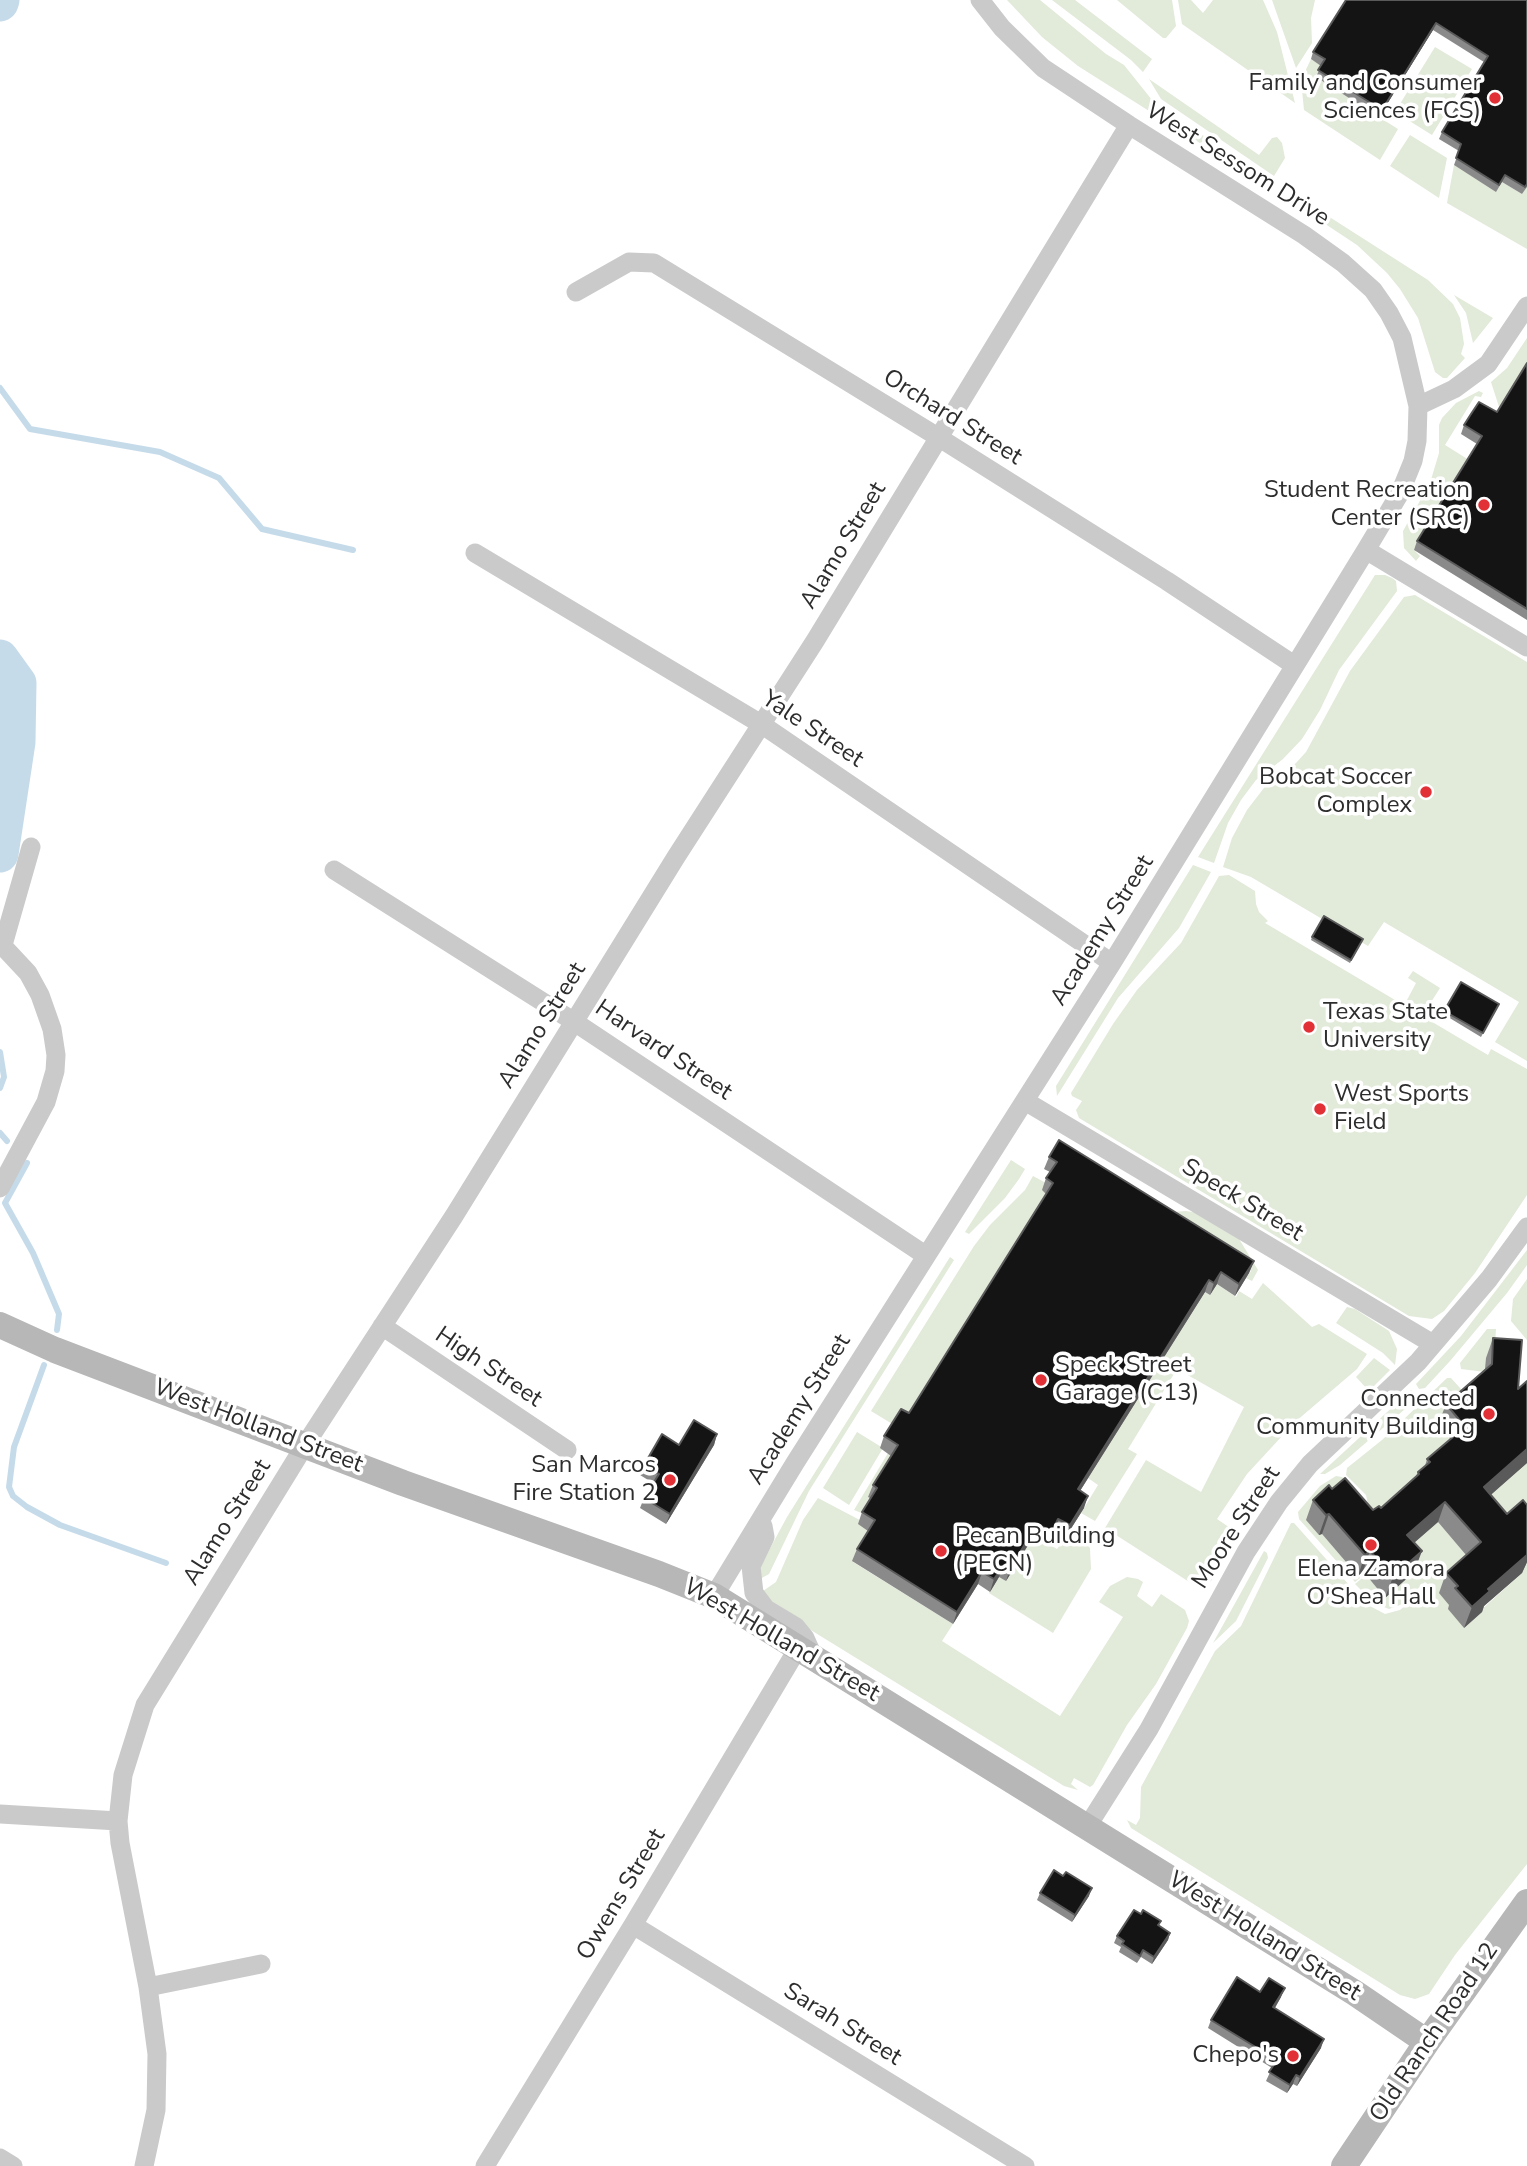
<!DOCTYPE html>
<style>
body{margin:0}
canvas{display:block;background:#fff}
</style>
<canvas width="1527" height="2166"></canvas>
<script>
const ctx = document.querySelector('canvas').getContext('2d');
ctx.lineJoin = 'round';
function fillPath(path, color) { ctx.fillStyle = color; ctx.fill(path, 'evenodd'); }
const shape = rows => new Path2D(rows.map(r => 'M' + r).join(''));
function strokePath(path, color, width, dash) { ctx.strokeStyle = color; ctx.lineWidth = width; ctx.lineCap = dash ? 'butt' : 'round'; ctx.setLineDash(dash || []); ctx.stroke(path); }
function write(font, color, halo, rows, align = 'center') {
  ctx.font = font + ' "Nunito Sans",sans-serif'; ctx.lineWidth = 7; ctx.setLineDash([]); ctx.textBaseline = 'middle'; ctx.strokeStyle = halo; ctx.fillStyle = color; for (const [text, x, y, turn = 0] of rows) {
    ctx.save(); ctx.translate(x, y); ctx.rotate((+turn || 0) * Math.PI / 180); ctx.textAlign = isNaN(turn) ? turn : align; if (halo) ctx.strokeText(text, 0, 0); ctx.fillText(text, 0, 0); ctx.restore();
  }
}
fillPath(shape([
 [1007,0,1040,0,1106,54,1124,65,1156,105,1272,180,1266,185,1078,66,1042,37],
 [1052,0,1075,0,1152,59,1143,72,1131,60],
 [1117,0,1172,0,1176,26,1166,38,1163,38],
 [1178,0,1191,0,1203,13,1213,0,1263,0,1277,32,1295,103,1182,24],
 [1272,0,1315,0,1311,18,1312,43,1296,68],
 [1435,47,1472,69,1432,135,1395,112],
 [1311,59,1322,66,1379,117,1398,129,1380,160,1304,110,1301,80],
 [1149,79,1259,155,1272,138,1277,137,1282,143,1285,158,1274,176,1161,99],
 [1410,135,1447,158,1439,198,1390,166],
 [1454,165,1496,191,1502,182,1522,194,1527,187,1527,249,1447,203],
 [1292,193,1428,280,1453,304,1460,318,1464,344,1461,354,1465,358,1447,378,1443,378,1435,372,1418,318,1400,289,1387,273,1357,245,1292,202,1290,198],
 [1454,295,1493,318,1473,343,1466,313],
 [1527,338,1527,366,1500,410,1491,382,1507,368],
 [1479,391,1483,393,1481,397,1475,396,1445,445,1469,460,1414,550,1420,556,1416,561,1404,548,1403,531,1430,483,1439,453,1439,425,1442,418,1456,403],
 [1375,575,1385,575,1392,578,1396,581,1397,591,1339,670,1320,710,1302,739,1283,759,1256,780,1241,800,1228,823,1214,863,1198,857],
 [1415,595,1527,662,1527,1061,1495,1042,1519,1002,1384,922,1368,946,1251,877,1223,867,1232,838,1247,810,1267,784,1296,763,1306,752,1350,671,1404,597],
 [1193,865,1211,872,1179,928,1118,998,1057,1096,1056,1086],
 [1229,875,1255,891,1256,904,1259,912,1268,921,1265,923,1488,1055,1491,1049,1527,1069,1527,1195,1475,1273,1444,1311,1432,1319,1409,1316,1079,1118,1076,1110,1082,1101,1072,1096,1071,1093,1113,1024,1137,990,1181,943,1219,876],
 [1413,971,1440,988,1426,1010,1407,1000,1416,983,1408,978],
 [1011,1160,1025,1169,1019,1179,1005,1198,969,1234,965,1232],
 [1033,1176,1046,1183,1049,1195,905,1426,894,1425,871,1411,974,1246,990,1225,1025,1190],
 [1186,1211,1204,1214,1236,1234,1258,1270,1252,1281,1246,1278,1251,1271,1243,1264,1172,1212],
 [1527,1250,1527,1265,1507,1293,1450,1361,1425,1388,1419,1389,1416,1384,1461,1336],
 [950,1257,954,1260,809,1491,769,1574,760,1579,760,1567,787,1517],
 [1527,1279,1527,1340,1511,1321,1513,1299],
 [1263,1283,1312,1327,1319,1324,1367,1354,1357,1369,1295,1422,1247,1474,1217,1519,1239,1534,1211,1581,1206,1584,1194,1585,1105,1528,1146,1460,1201,1492,1244,1407,1177,1369,1128,1449,1137,1454,1095,1521,1081,1513,1098,1485,1088,1478,1205,1292,1210,1295,1217,1284,1236,1297,1239,1291,1252,1299],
 [1347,1307,1355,1309,1389,1331,1397,1349,1395,1365,1383,1353,1336,1323],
 [1487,1329,1496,1329,1494,1359,1485,1372,1461,1369,1460,1363],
 [1374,1358,1390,1370,1369,1391,1356,1377],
 [1447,1378,1451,1378,1469,1398,1454,1444,1373,1528,1366,1495,1346,1475,1347,1468,1382,1440],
 [1411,1390,1415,1394,1412,1403,1340,1465,1325,1474,1320,1474],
 [857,1432,883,1448,849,1505,823,1488],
 [888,1453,1057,1549,1068,1534,1081,1538,1090,1548,1091,1569,1053,1633,989,1593,999,1577,1006,1580,1030,1541,869,1498,873,1500,864,1514,854,1510],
 [1527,1463,1527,1534,1499,1535,1482,1476,1496,1490],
 [1336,1476,1342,1477,1358,1496,1337,1499,1319,1535,1322,1534,1360,1578,1355,1582,1299,1519,1298,1512,1320,1486],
 [818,1498,873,1527,853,1562,953,1624,942,1641,1060,1716,1123,1617,1099,1602,1110,1586,1127,1577,1138,1579,1143,1582,1137,1596,1152,1607,1161,1594,1185,1610,1189,1621,1187,1628,1156,1684,1127,1725,1093,1785,1090,1787,1074,1778,1071,1784,1078,1790,1064,1786,775,1608,763,1591,776,1582,803,1520],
 [1438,1522,1473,1563,1450,1606,1464,1628,1482,1612,1481,1610,1522,1573,1518,1567,1527,1561,1527,1864,1455,1955,1429,1994,1415,1999,1400,1995,1350,1964,1131,1828,1127,1820,1136,1825,1140,1818,1141,1787,1215,1651,1241,1626,1291,1523,1294,1523,1366,1604,1385,1614,1400,1610,1429,1585,1425,1582,1400,1605,1389,1609,1374,1603,1355,1584,1366,1575,1386,1597,1400,1555],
 [1264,1551,1267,1553,1268,1558,1236,1621,1213,1643]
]), '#e2eada');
strokePath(shape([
 [0,388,30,429,160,452,219,478,262,529,353,550],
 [0,1052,4,1077,0,1088],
 [0,1133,7,1141],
 [27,1163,5,1203,33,1253,59,1314,57,1330],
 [44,1365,14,1447,9,1487,13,1496,27,1507,60,1525,166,1563]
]), '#c6dbea', 6);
strokePath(shape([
 [0,3,1,0],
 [0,658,18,683,17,742,0,854]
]), '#c6dbea', 37);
strokePath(shape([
 [576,292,629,262,654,263,938,437,1167,581,1294,665],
 [1418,406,1454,389,1488,364,1527,306],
 [1366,550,1527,647],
 [475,553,761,724,1112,963],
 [334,870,573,1021,925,1255],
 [0,943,28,973,40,995,52,1029,56,1055,55,1071,46,1102,0,1188],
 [3,945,31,847],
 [1025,1101,1433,1344],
 [382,1326,567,1450],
 [763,1526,765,1537,751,1566,754,1593,766,1609,796,1627,805,1638,813,1656],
 [714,1596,795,1463,1112,963,1366,550,1400,493,1413,461,1417,441,1418,406,1402,338,1389,313,1373,290,1343,263,1304,235,1129,125,1043,68,1002,28,980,0],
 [0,1814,118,1821],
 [1087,1827,1149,1729,1246,1552,1279,1502,1310,1464,1418,1362,1489,1279,1527,1227],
 [633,1925,1025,2166],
 [148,1987,261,1964],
 [0,2158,13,2166],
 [144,2166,156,2110,157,2054,148,1987,120,1843,118,1821,123,1775,145,1705,305,1445,454,1216,676,857,815,641,1129,125],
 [485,2166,633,1925,798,1648]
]), '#cacaca', 19);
strokePath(shape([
 [0,1325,55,1350,403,1483,659,1574,714,1596,1355,1993,1427,2042],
 [1344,2166,1427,2042,1527,1902]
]), '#b7b7b7', 26);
fillPath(shape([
 [1527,0,1527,187,1522,194,1502,182,1496,192,1454,165,1459,151,1439,139,1442,132,1484,62,1433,30,1379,117,1316,77,1321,66,1311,59,1313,52],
 [1527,363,1527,620,1414,550,1417,541,1477,444,1461,434,1464,425,1497,412],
 [1312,937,1363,939,1350,963,1311,940],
 [1499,1004,1481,1037,1443,1014,1444,1011],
 [1049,1157,1254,1261,1249,1273,1235,1296,1217,1284,1210,1295,1205,1292,1080,1491,1084,1508,1065,1538,1054,1531,1048,1544,1033,1537,1006,1581,999,1577,990,1592,978,1584,953,1624,852,1561,857,1549,868,1531,858,1524,862,1512,870,1498,868,1497,873,1485,891,1456,880,1448,884,1436,909,1413,1046,1194,1042,1190,1046,1178,1050,1172,1044,1169],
 [1493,1338,1518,1389,1527,1381,1527,1463,1490,1495,1507,1514,1527,1505,1527,1562,1522,1573,1484,1606,1482,1612,1464,1628,1448,1609,1449,1605,1439,1593,1446,1573,1466,1555,1438,1522,1414,1543,1414,1572,1385,1598,1363,1571,1358,1576,1322,1534,1319,1535,1306,1520,1313,1500,1332,1489,1373,1510,1381,1508,1416,1476,1418,1472,1425,1466,1427,1459,1448,1441,1450,1438,1438,1425,1446,1404,1485,1369,1486,1358],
 [717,1434,714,1445,666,1524,640,1508,644,1498,653,1483,640,1475,644,1465,679,1445],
 [1040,1893,1089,1896,1072,1922,1037,1900],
 [1141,1914,1161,1921,1159,1926,1170,1933,1168,1940,1152,1964,1141,1957,1137,1963,1119,1952,1121,1947,1114,1943,1117,1936],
 [1260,1992,1281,1997,1275,2008,1321,2048,1297,2086,1293,2084,1287,2093,1266,2081,1272,2068,1208,2028,1211,2020]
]), '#8a8a8a');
fillPath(shape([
 [1436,23,1433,30,1379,117,1382,110],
 [1254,1261,1249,1273,1235,1296,1239,1284],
 [1221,1272,1217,1284,1210,1295,1214,1283],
 [1209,1280,1205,1292,1073,1502,1078,1489],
 [717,1434,714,1445,666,1524,670,1514],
 [1527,1449,1527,1463,1476,1508,1484,1487],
 [1088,1496,1084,1508,1065,1538,1070,1525],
 [1445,1502,1438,1522,1400,1555,1407,1535],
 [1329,1514,1322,1534,1319,1535,1326,1515],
 [1037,1524,1033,1537,1006,1581,1010,1569],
 [1527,1548,1527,1562,1522,1573,1484,1606,1482,1612,1464,1628,1472,1607],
 [1370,1551,1363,1571,1358,1576,1365,1555],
 [1422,1551,1414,1572,1385,1598,1393,1577],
 [1004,1565,999,1577,990,1592,994,1579],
 [982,1572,978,1584,953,1624,957,1612],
 [1092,1888,1089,1896,1072,1922,1075,1915],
 [1170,1933,1168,1940,1152,1964,1154,1957],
 [1285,1988,1281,1997,1270,2016,1273,2007],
 [1324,2039,1321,2048,1297,2086,1300,2077],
 [1296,2075,1293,2084,1287,2093,1290,2085]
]), '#5a5a5a');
const building = shape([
 [1346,0,1527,0,1527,184,1525,187,1505,175,1499,185,1456,158,1461,144,1442,132,1488,56,1436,23,1382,110,1318,70,1325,59,1313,52,1346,0],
 [1527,363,1527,609,1417,541,1482,436,1464,425,1471,414,1479,402,1497,412,1527,363],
 [1324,916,1363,939,1351,960,1312,937,1324,916],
 [1461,982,1499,1004,1483,1033,1444,1011,1461,982],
 [1059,1140,1254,1261,1239,1284,1221,1272,1214,1283,1209,1280,1078,1489,1088,1496,1070,1525,1058,1519,1052,1532,1037,1524,1010,1569,1004,1565,994,1579,982,1572,957,1612,857,1549,875,1520,862,1512,877,1488,873,1485,898,1445,884,1436,901,1409,909,1413,1053,1183,1046,1178,1057,1162,1049,1157,1059,1140],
 [1493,1338,1522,1340,1518,1389,1527,1381,1527,1449,1484,1487,1507,1514,1523,1500,1527,1505,1527,1555,1488,1589,1490,1591,1472,1607,1455,1588,1458,1586,1446,1573,1481,1542,1445,1502,1407,1535,1422,1551,1393,1577,1370,1551,1365,1555,1329,1514,1326,1515,1313,1500,1329,1485,1332,1489,1345,1478,1373,1510,1379,1506,1381,1508,1419,1474,1418,1472,1430,1462,1427,1459,1453,1437,1451,1434,1462,1423,1446,1404,1492,1364,1493,1338],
 [694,1420,717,1434,670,1514,644,1498,659,1474,644,1465,662,1434,679,1445,694,1420],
 [1054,1870,1063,1876,1066,1872,1092,1888,1075,1915,1040,1893,1054,1870],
 [1134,1910,1141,1914,1143,1910,1161,1921,1158,1925,1170,1933,1154,1957,1143,1950,1140,1956,1122,1944,1124,1941,1117,1936,1134,1910],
 [1237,1977,1260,1992,1269,1978,1285,1988,1273,2007,1324,2039,1300,2077,1296,2075,1290,2085,1269,2072,1277,2060,1211,2020,1237,1977]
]);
fillPath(building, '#141414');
strokePath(building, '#5a5a5a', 2);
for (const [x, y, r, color] of [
 [1495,98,7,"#e13137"],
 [1484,505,7,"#e13137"],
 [1426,792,7,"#e13137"],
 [1309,1027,7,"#e13137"],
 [1320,1109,7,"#e13137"],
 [1041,1380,7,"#e13137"],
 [1489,1414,7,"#e13137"],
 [670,1480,7,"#e13137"],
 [1371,1545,7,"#e13137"],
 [941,1551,7,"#e13137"],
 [1293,2056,7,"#e13137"]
]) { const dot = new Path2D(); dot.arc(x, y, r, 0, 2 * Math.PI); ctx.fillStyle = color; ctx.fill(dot); strokePath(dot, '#fff', 2.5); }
write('24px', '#2d2d2d', '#fff', [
 ["Family and Consumer",1481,84],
 ["Sciences (FCS)",1481,112],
 ["Student Recreation",1470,491],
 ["Center (SRC)",1470,519],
 ["Bobcat Soccer",1412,778],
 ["Complex",1412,806],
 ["Texas State",1323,1013,"left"],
 ["University",1323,1041,"left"],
 ["West Sports",1334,1095,"left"],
 ["Field",1334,1123,"left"],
 ["Speck Street",1055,1366,"left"],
 ["Garage (C13)",1055,1394,"left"],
 ["Connected",1475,1400],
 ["Community Building",1475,1428],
 ["San Marcos",656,1466],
 ["Fire Station 2",656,1494],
 ["Pecan Building",955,1537,"left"],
 ["(PECN)",955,1565,"left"],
 ["Elena Zamora",1371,1570,"center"],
 ["O'Shea Hall",1371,1598,"center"],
 ["Chepo's",1279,2056]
], 'right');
write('24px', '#2d2d2d', '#fff', [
 ["West Sessom Drive",1237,165,32],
 ["Orchard Street",952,418,32],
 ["Alamo Street",844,546,-59],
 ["Yale Street",812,730,34],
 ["Academy Street",1103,931,-58],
 ["Alamo Street",543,1026,-58],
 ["Harvard Street",663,1051,34],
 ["Speck Street",1242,1201,31],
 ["High Street",488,1368,34],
 ["Academy Street",800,1410,-58],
 ["West Holland Street",258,1427,21],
 ["Alamo Street",228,1523,-58],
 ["Moore Street",1237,1528,-57],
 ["West Holland Street",781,1641,30],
 ["Owens Street",622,1895,-59],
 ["West Holland Street",1264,1937,32],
 ["Sarah Street",842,2025,32],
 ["Old Ranch Road 12",1435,2033,-56]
]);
</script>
